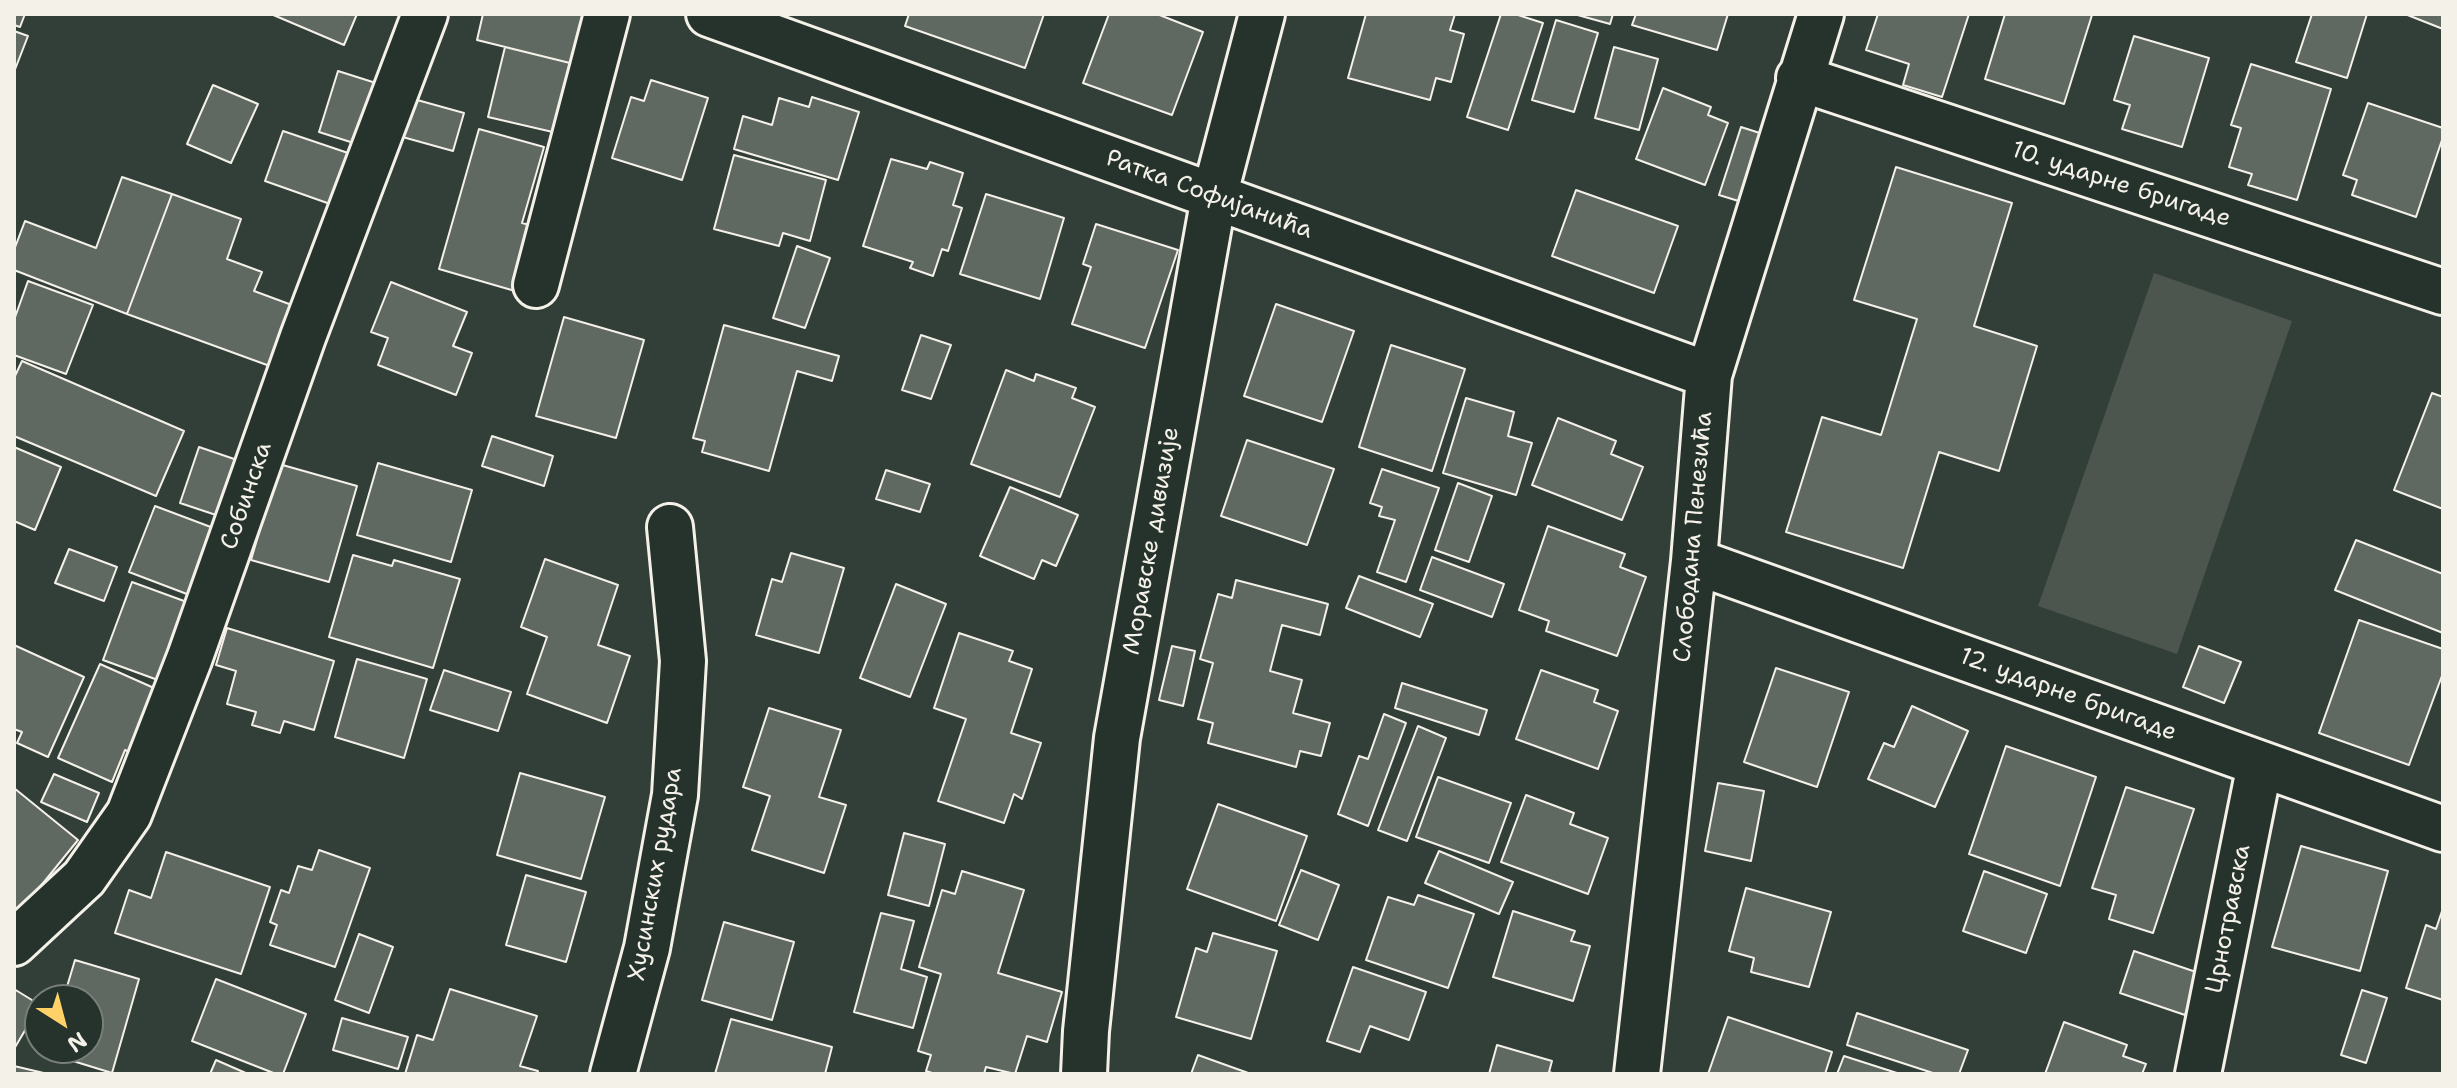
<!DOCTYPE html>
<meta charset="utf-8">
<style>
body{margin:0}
#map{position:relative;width:2457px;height:1088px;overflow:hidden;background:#323e38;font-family:"Shantell Sans",sans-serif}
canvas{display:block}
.frame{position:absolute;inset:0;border:16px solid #f4f1e8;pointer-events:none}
.north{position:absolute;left:24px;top:984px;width:80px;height:80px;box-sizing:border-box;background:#26332d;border:2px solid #787f78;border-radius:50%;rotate:144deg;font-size:22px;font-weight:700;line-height:32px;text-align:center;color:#f4f1e8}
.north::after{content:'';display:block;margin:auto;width:28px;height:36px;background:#ffd166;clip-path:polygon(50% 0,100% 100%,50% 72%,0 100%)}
</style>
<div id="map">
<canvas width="2457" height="1088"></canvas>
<div class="frame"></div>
<div class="north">N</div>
</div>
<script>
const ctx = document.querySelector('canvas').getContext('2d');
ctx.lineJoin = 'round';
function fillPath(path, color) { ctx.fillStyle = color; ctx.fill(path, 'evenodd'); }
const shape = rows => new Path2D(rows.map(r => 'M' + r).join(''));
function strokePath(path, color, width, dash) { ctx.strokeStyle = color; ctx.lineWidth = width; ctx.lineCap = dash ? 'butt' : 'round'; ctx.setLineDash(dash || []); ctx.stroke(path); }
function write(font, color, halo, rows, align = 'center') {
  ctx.font = font + ' "Shantell Sans",sans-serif'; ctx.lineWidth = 7; ctx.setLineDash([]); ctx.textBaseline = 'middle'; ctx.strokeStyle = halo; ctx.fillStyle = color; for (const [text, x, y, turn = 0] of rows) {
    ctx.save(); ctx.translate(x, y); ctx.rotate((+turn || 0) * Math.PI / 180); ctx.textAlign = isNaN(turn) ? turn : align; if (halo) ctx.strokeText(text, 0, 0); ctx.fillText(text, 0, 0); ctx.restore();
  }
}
fillPath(shape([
 [2154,273,2292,321,2177,654,2038,606]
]), '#4c564f');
const building = shape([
 [14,14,25,14,20,27,14,25,14,14],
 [271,14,357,14,344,45,271,14],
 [483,14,586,14,574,64,477,40,483,14],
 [909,14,1044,14,1025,68,905,26,909,14],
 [1109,14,1157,14,1203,32,1172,115,1083,83,1109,14],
 [1366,14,1455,14,1450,30,1464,34,1451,82,1436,78,1430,100,1348,78,1366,14],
 [1501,14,1515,14,1543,23,1508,130,1467,117,1501,14],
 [1574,14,1613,14,1610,24,1574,14],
 [1636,14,1728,14,1717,50,1632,25,1636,14],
 [1878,14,1969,14,1942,97,1903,85,1909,64,1866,50,1878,14],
 [2005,14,2092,15,2064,104,1985,79,2005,14],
 [2312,14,2367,14,2347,78,2296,62,2312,14],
 [2405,14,2443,14,2443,29,2405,14],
 [1556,20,1598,33,1574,112,1532,100,1556,20],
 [14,31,28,36,14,72,14,31],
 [2134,36,2209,58,2182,147,2122,129,2130,105,2114,100,2134,36],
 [505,47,574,64,557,133,488,117,505,47],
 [1614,47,1658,59,1639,130,1595,118,1614,47],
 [2251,64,2331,89,2297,200,2248,185,2252,174,2229,167,2241,128,2231,125,2251,64],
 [338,71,379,84,360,145,319,132,338,71],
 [651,80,708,98,682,180,612,158,631,97,644,101,651,80],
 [213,85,258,104,231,163,187,144,213,85],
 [1663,88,1711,107,1708,115,1728,123,1705,185,1636,159,1663,88],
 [812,97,859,112,838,180,734,149,743,116,772,125,779,98,809,107,812,97],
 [410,98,464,113,453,151,399,136,410,98],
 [2368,103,2443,128,2443,137,2416,217,2352,195,2357,180,2343,175,2368,103],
 [1741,127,1766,135,1745,203,1719,195,1741,127],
 [479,129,544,147,522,223,534,226,515,291,439,269,479,129],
 [283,131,351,154,333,205,265,181,283,131],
 [734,155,826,180,810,241,783,233,779,246,714,229,734,155],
 [891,159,927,169,930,162,963,173,953,205,962,208,948,251,942,249,933,276,910,268,913,262,863,246,891,159],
 [1896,167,2012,203,1974,326,2037,346,1999,471,1939,452,1903,568,1786,532,1822,417,1881,435,1917,319,1854,300,1896,167],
 [122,177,172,194,127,314,14,270,14,250,25,221,96,248,122,177],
 [1576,190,1678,226,1654,293,1552,256,1576,190],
 [172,194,241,219,227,259,262,272,254,291,300,308,278,369,127,314,172,194],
 [986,194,1064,218,1040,299,960,274,986,194],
 [1096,224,1178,250,1145,348,1072,324,1091,267,1083,264,1096,224],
 [797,246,830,258,805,328,773,318,797,246],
 [28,281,93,305,66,374,14,355,14,320,28,281],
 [391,282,467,312,453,346,472,353,456,395,378,365,388,338,371,332,391,282],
 [1276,304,1354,331,1322,422,1244,396,1276,304],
 [564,317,644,340,616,438,536,416,564,317],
 [724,325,839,356,832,381,797,371,769,471,702,452,705,441,693,438,724,325],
 [921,335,951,345,931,399,902,390,921,335],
 [1391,345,1465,369,1432,471,1359,447,1391,345],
 [22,361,184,431,156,496,14,436,14,378,22,361],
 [1006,370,1034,381,1036,374,1076,388,1072,398,1095,407,1060,497,971,464,1006,370],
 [2432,393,2443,397,2443,509,2394,490,2432,393],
 [1466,398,1514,412,1508,436,1532,443,1516,495,1443,473,1466,398],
 [1558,418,1616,441,1611,454,1643,467,1622,520,1532,485,1558,418],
 [492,436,553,456,544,486,482,466,492,436],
 [1247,440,1334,469,1307,545,1221,516,1247,440],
 [14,447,61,467,35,530,14,521,14,447],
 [199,447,243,462,225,518,180,503,199,447],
 [378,463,472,490,451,562,357,535,378,463],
 [279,464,357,486,329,582,251,560,279,464],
 [1382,469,1439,488,1406,582,1377,572,1395,520,1379,516,1382,507,1370,503,1382,469],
 [886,470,930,484,920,512,876,499,886,470],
 [1458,483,1492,496,1469,562,1435,550,1458,483],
 [1010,487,1078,515,1056,566,1042,560,1034,579,980,556,1010,487],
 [155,506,224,532,200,599,129,572,155,506],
 [1548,526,1625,554,1620,567,1646,577,1617,656,1546,631,1549,621,1519,610,1548,526],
 [2356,540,2443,574,2443,633,2335,590,2356,540],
 [69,549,117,567,104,601,55,583,69,549],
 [791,553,844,568,819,653,756,635,772,579,782,582,791,553],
 [353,555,392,566,394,560,460,579,433,668,329,637,353,555],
 [1432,557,1504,584,1492,617,1420,590,1432,557],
 [545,559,618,585,598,645,630,656,607,723,527,694,547,637,521,627,545,559],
 [1359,576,1433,604,1420,637,1346,608,1359,576],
 [1236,580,1328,604,1320,635,1282,625,1270,671,1302,680,1293,713,1330,723,1321,756,1300,751,1296,767,1208,743,1213,723,1198,719,1213,663,1200,659,1218,594,1232,598,1236,580],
 [132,582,195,605,166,683,103,660,132,582],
 [896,584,946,604,910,697,860,678,896,584],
 [2359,620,2443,649,2443,673,2409,765,2319,733,2359,620],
 [227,628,334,661,314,730,284,721,280,733,252,725,256,712,227,704,236,671,216,665,227,628],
 [959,633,1013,651,1009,661,1032,669,1011,733,1041,743,1022,799,1014,794,1004,823,938,801,966,719,934,708,959,633],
 [14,645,84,677,48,757,17,743,22,732,14,729,14,645],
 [1172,646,1195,651,1183,706,1159,700,1172,646],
 [2199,646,2241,662,2224,703,2183,687,2199,646],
 [357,659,427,679,404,758,335,737,357,659],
 [100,664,163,692,135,754,125,750,112,782,58,758,100,664],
 [1776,668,1849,692,1817,787,1744,762,1776,668],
 [444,670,511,692,498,731,430,710,444,670],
 [1541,670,1598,690,1594,702,1618,711,1598,769,1516,739,1541,670],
 [1402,683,1487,710,1479,735,1395,708,1402,683],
 [1912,706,1968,731,1935,807,1868,779,1884,743,1894,747,1912,706],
 [769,708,841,730,819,797,846,805,824,873,752,850,770,796,743,787,769,708],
 [1384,714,1406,723,1368,826,1338,814,1359,756,1368,759,1384,714],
 [1418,726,1446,738,1407,841,1378,830,1418,726],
 [2006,746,2096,777,2060,886,1969,854,2006,746],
 [520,773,605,797,581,879,497,855,520,773],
 [54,774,99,793,87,822,41,802,54,774],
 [1438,777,1511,803,1489,863,1416,837,1438,777],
 [1718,783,1764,791,1751,861,1705,851,1718,783],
 [2126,787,2194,809,2153,933,2109,919,2116,895,2092,888,2126,787],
 [14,788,78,840,14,919,14,788],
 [1526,795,1574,813,1570,824,1608,838,1588,894,1501,862,1526,795],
 [1218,804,1307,836,1276,921,1187,889,1218,804],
 [904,833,945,844,929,906,888,895,904,833],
 [2301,846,2388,871,2360,971,2272,947,2301,846],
 [319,850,370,868,335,967,270,945,277,925,270,922,281,890,289,893,298,866,312,870,319,850],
 [1439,851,1513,882,1499,914,1425,883,1439,851],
 [166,852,270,887,241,974,115,933,129,890,151,898,166,852],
 [1301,870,1339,885,1318,940,1279,925,1301,870],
 [962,871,1024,890,998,973,1062,992,1047,1042,1027,1036,1015,1074,986,1067,984,1074,935,1074,926,1071,931,1055,918,1051,941,974,919,967,942,890,955,894,962,871],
 [1984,871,2047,894,2026,953,1963,931,1984,871],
 [526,875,586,892,566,962,506,945,526,875],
 [1746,888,1831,912,1809,987,1751,972,1754,958,1729,951,1746,888],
 [1418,895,1474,914,1448,988,1366,960,1388,897,1414,905,1418,895],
 [2443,908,2443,1000,2406,988,2426,925,2436,929,2443,908],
 [1513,911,1575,931,1571,941,1590,946,1573,1001,1493,977,1513,911],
 [881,913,914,921,901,969,927,977,913,1028,854,1012,881,913],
 [724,922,794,942,772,1020,702,1000,724,922],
 [1213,933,1277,951,1251,1039,1176,1017,1196,948,1207,952,1213,933],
 [359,934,393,947,369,1013,335,1000,359,934],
 [2134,951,2199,973,2185,1015,2120,993,2134,951],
 [75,960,139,979,112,1073,47,1053,49,1048,88,1048,88,1000,63,1000,75,960],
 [1353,967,1426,992,1409,1040,1370,1026,1360,1052,1327,1041,1353,967],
 [216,979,306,1014,283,1074,276,1074,192,1041,216,979],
 [14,989,40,1005,14,1049,14,989],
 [450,989,537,1016,520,1066,538,1071,537,1074,405,1074,417,1035,433,1040,450,989],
 [2362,990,2387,998,2366,1063,2341,1055,2362,990],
 [1857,1013,1968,1050,1959,1074,1936,1074,1847,1045,1857,1013],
 [1728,1017,1832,1052,1825,1074,1708,1074,1728,1017],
 [342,1018,408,1037,398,1069,333,1050,342,1018],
 [731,1019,832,1047,825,1074,715,1074,731,1019],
 [2064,1022,2127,1045,2123,1056,2146,1064,2142,1074,2045,1074,2064,1022],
 [1497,1045,1552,1061,1549,1072,1555,1074,1489,1074,1497,1045],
 [1198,1055,1251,1074,1191,1074,1198,1055],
 [1844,1056,1900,1074,1837,1074,1844,1056],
 [216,1060,248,1074,210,1074,216,1060],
 [14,1066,48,1074,14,1074,14,1066]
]);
fillPath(building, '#5f6861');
strokePath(building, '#f4f1e8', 2);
const minor = shape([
 [709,14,1709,375],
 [1799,78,2443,292],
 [536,285,607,14],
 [1694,561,2443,829],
 [14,943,84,878,129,814,190,657,303,337,425,14],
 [613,1074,647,948,675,795,683,661,670,527],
 [1084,1074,1086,1031,1117,738,1214,197,1262,14],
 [1637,1074,1694,561,1709,375,1821,14],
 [2198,1074,2260,764]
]);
strokePath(minor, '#f4f1e8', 50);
strokePath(minor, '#26332d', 44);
write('24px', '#f4f1e8', '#26332d', [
 ["10. ударне бригаде",2121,185,18],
 ["Ратка Софијанића",1209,195,20],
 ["Собинска",247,496,-71],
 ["Слободана Пенезића",1694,537,-85],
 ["Моравске дивизије",1152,541,-80],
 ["12. ударне бригаде",2068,695,20],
 ["Хусинских рудара",656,874,-80],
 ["Црнотравска",2229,919,-79]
]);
</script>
